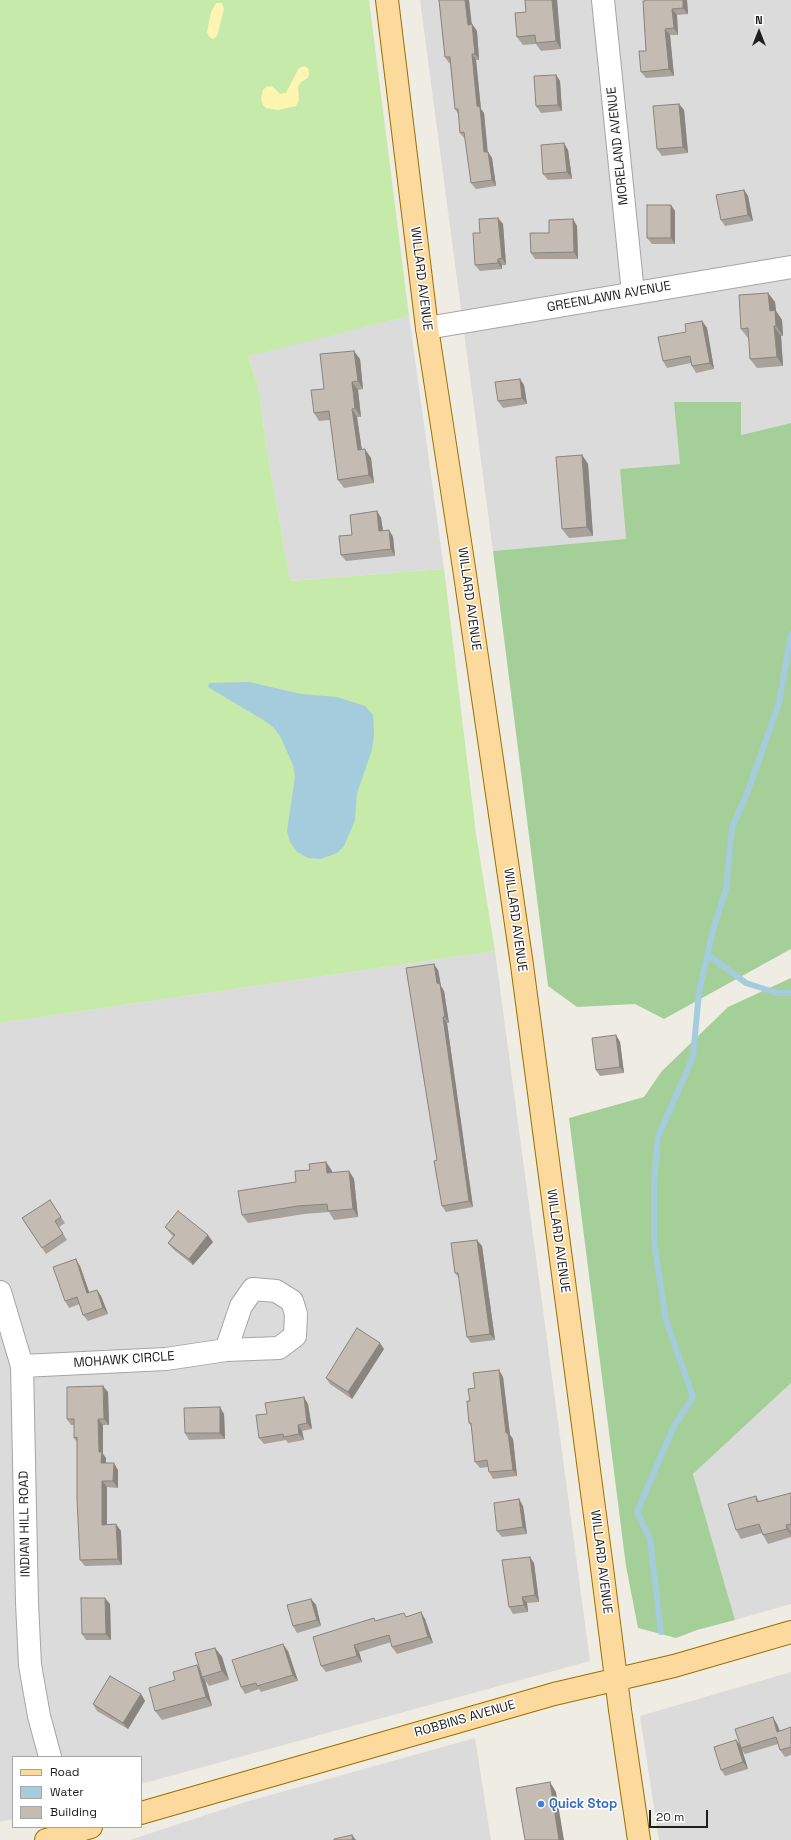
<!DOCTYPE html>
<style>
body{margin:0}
#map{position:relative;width:791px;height:1840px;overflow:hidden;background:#efece4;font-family:"Space Grotesk",sans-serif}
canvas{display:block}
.legend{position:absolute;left:12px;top:1756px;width:130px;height:72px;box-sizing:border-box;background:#fff;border:1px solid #a5a5a5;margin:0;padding:5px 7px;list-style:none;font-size:12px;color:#1e1e1e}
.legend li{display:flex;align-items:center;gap:8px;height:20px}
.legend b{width:20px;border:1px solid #a5a5a5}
.north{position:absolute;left:739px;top:12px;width:40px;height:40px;-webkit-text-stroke:3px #fff;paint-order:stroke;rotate:0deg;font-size:11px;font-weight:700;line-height:16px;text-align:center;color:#1e1e1e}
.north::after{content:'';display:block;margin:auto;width:14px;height:18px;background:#1e1e1e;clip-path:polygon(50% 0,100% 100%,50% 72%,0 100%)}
.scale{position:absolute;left:649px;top:1810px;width:59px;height:18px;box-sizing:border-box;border:2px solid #1e1e1e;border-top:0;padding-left:5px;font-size:12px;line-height:14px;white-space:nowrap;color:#1e1e1e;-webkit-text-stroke:3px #fff;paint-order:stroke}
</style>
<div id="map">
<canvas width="791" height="1840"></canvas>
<ul class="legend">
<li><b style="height:5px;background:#fcd99c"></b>Road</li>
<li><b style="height:11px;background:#a4ccdd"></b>Water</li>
<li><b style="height:11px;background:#c4bcb3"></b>Building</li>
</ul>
<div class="north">N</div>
<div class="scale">20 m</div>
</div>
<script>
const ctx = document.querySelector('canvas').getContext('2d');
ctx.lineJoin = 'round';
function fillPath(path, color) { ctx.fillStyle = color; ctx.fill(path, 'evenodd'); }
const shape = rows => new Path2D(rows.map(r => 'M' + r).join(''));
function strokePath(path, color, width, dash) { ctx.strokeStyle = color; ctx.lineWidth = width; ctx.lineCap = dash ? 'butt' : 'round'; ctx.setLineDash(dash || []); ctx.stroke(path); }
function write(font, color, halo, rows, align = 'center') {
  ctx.font = font + ' "Space Grotesk",sans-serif'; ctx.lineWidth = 3; ctx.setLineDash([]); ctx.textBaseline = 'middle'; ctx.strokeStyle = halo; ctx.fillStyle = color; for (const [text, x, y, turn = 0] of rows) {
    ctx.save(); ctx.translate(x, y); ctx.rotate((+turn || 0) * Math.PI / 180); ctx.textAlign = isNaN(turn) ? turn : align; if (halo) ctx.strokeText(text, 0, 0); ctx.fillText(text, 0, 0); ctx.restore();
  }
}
fillPath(shape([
 [420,0,791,0,791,423,741,435,681,464,620,469,626,540,493,551],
 [409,316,444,569,290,581,266,444,258,385,248,355],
 [495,951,590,1661,141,1784,141,1757,13,1757,13,1819,0,1822,0,1023],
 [791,1383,791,1604,735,1620,693,1474],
 [791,1672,791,1840,659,1840,640,1716],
 [475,1738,491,1840,130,1840,242,1803]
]), '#dcdbdb');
fillPath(shape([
 [0,0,369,0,409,316,248,356,258,385,266,444,290,581,444,569,476,834,495,951,0,1023]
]), '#c5eaa9');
fillPath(shape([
 [674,402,741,402,741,435,791,423,791,949,664,1019,635,1004,577,1007,548,986,493,551,626,539,620,469,680,464],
 [791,978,791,1383,693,1474,735,1620,697,1630,676,1638,638,1628,626,1566,569,1118,644,1097,662,1071,728,1007]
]), '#a5cf98');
fillPath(shape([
 [216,3,222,3,224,9,217,36,213,39,209,37,207,32,211,12],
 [304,66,308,68,309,73,308,78,301,82,298,87,299,100,296,106,278,110,266,108,263,105,261,98,263,90,266,87,272,86,280,94,286,93,299,68]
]), '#fff5b2');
fillPath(shape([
 [249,682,301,694,337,697,365,706,373,715,374,734,372,750,357,793,355,820,344,846,337,853,321,859,308,858,297,852,290,842,287,831,295,777,293,765,280,736,274,728,265,721,208,687,209,683]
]), '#a4ccdd');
strokePath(shape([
 [708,955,746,983,777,993,791,993],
 [661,1632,650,1539,637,1512,674,1426,693,1397,666,1320,654,1242,654,1182,658,1137,693,1057,699,992,713,930,726,889,732,828,748,791,779,703,791,634]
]), '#a4ccdd', 6);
const minor = shape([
 [603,0,633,293],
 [427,328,791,267],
 [0,1292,22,1366,27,1603,30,1665,39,1716,50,1757],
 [22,1366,166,1359,226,1350,279,1348,295,1336,296,1314,292,1301,276,1291,253,1289,241,1306,226,1350]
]);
const major = shape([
 [387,0,427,328,464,568,522,965,602,1568,620,1710,639,1840],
 [141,1813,554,1694,674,1666,791,1632],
 [46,1840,91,1827]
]);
strokePath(minor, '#a5a5a5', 24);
strokePath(major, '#987000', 24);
strokePath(minor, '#fff', 22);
strokePath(major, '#fcd99c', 22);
fillPath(shape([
 [439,0,469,0,472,24,477,31,479,60,476,60,481,109,484,113,488,152,492,158,496,186,476,189,471,183,465,139,460,133,459,115,455,109,450,63,449,63,445,57],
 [525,0,557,0,561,49,541,51,536,44,523,45,517,37,526,12],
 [687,0,688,14,677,15,678,35,670,35,674,76,646,78,641,72,646,51,643,1],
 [556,75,560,81,562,111,541,113,536,106],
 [679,104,684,110,688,153,662,156,657,149],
 [568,150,572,179,548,180,543,174],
 [744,190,748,196,753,221,725,226,721,220],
 [675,211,675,244,652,244,647,238],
 [498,218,503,224,506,265,502,265,502,269,480,271,475,265,480,233],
 [573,219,577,226,578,259,535,259,531,253,549,233],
 [768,293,775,302,776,311,782,320,783,336,781,336,783,366,757,368,750,359,749,338,748,338,741,329],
 [702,321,707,328,714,369,696,373,692,366,691,363,667,368,663,361,686,332],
 [360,359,363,389,358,390,361,417,357,417,362,450,371,458,374,483,344,488,338,480,330,420,319,421,314,413,324,389],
 [524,385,527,404,503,408,498,401],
 [582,455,588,464,593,536,569,538,562,529],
 [377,511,381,518,383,531,389,530,393,537,395,556,346,561,341,555,352,535],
 [438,970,441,986,444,991,449,1023,447,1023,473,1207,446,1212,442,1206,437,1160],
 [616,1035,620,1042,624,1073,600,1076,596,1070],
 [326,1162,332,1171,332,1173,349,1171,354,1179,358,1217,334,1220,329,1212,304,1214,248,1223,242,1215,296,1182,310,1170],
 [50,1200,65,1223,59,1227,67,1240,46,1254,22,1218],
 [165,1227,213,1242,193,1265,173,1249,168,1243,173,1236,170,1233],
 [482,1246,495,1340,471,1343,467,1337,459,1278,455,1273],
 [80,1266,89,1293,97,1290,101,1296,108,1314,88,1321,83,1315,80,1304,69,1308,65,1301],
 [384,1349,352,1399,330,1384,326,1378],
 [503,1377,510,1435,513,1439,517,1476,493,1479,489,1472,488,1467,480,1468,475,1462,472,1427,469,1423,470,1401,475,1388],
 [108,1392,109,1425,103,1425,103,1454,106,1458,106,1463,118,1470,118,1488,107,1487,107,1525,121,1531,122,1565,85,1566,80,1560,77,1442,74,1438,74,1425,71,1425,67,1419],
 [308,1404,312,1429,302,1431,304,1440,288,1443,286,1440,264,1444,259,1438,267,1414],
 [224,1414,225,1439,189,1440,185,1433],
 [791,1493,791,1537,768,1544,763,1535,762,1533,741,1539,736,1530,756,1496,759,1501],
 [519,1499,523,1506,527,1534,502,1537,497,1531],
 [534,1563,539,1602,527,1603,528,1612,513,1614,509,1607],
 [311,1599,316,1605,321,1626,297,1633,293,1626],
 [110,1604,111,1640,86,1640,82,1634],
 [407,1616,425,1619,433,1643,397,1654,392,1647,391,1642,359,1652,362,1662,326,1672,321,1666,376,1621],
 [215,1648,222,1657,229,1680,209,1686,205,1680,212,1706,162,1720,155,1711,201,1671],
 [288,1651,298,1681,261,1692,259,1689,245,1694,241,1687],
 [141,1694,145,1701,128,1729,97,1711,93,1704],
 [777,1724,780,1731,791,1727,791,1755,785,1757,780,1750,778,1744,745,1754,741,1749,748,1769,725,1776,721,1770,740,1746]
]), '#a9a29a');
fillPath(shape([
 [465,0,469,0,472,31,468,25],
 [552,0,557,0,561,49,556,41],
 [683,0,687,0,688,14,683,8],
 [672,9,677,15,678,35,674,28],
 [472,24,477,31,479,60,475,54],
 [665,29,670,35,674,76,669,69],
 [472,54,476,60,481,109,484,113,488,158,484,152,477,106],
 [556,75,560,81,562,111,558,105],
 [679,104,684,110,688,153,683,147],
 [564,143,568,150,572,179,567,172],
 [488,152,492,158,496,186,492,180],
 [744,190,748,196,753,221,748,215],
 [671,205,675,211,675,244,671,238],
 [498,218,503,224,506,265,502,258],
 [573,219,577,226,578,259,574,252],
 [498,259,502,265,502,269,498,263],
 [768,293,775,302,776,311,782,320,783,336,776,326,770,311],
 [702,321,707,328,714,369,710,363],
 [774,326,781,336,783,366,777,357],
 [354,351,360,359,363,389,358,381],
 [520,379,524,385,527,404,522,398],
 [352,382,358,390,361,417,355,408],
 [352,409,357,417,363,459,358,450],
 [365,449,371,458,374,483,369,475],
 [582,455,588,464,593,536,587,527],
 [377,511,381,518,384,538,379,531],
 [389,530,393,537,395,556,391,549],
 [434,964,438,970,441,986,444,991,449,1023,445,1017,437,983],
 [443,1017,447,1023,473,1207,469,1201],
 [616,1035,620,1042,624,1073,620,1067],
 [326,1162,332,1171,333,1182,327,1173],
 [349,1171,354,1179,358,1217,353,1209],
 [208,1235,213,1242,193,1265,189,1259],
 [477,1240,482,1246,495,1340,490,1334],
 [76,1259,80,1266,92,1300,87,1293],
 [97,1290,101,1296,108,1314,103,1308],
 [380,1343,384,1349,352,1399,348,1392],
 [499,1370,503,1377,510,1435,513,1439,517,1476,513,1470,506,1433],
 [103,1386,108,1392,109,1425,104,1419],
 [304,1397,308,1404,312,1429,307,1423],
 [220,1407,224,1414,225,1439,220,1433],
 [98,1419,103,1425,103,1454,106,1458,106,1470,101,1463,99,1452],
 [298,1425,302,1431,304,1440,299,1434],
 [114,1463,118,1470,118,1488,113,1481],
 [102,1481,107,1487,107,1531,102,1525],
 [519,1499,523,1506,527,1534,523,1527],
 [116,1524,121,1531,122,1565,118,1559],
 [786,1525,791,1533,791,1535,787,1529],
 [530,1557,534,1563,539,1602,535,1595],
 [522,1597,527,1603,528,1612,524,1605],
 [105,1598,110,1604,111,1640,106,1634],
 [311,1599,316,1605,321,1626,317,1620],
 [421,1612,425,1619,433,1643,428,1637],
 [283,1644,288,1651,298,1681,293,1675],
 [354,1645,359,1652,362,1662,357,1656],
 [215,1648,222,1657,229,1680,222,1671],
 [197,1665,203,1675,202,1677,205,1680,212,1706,206,1697],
 [141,1694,145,1701,128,1729,123,1723],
 [773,1717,777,1724,782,1738,777,1732],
 [736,1740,741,1746,748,1769,743,1762],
 [550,1782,556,1792,564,1840,559,1840],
 [352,1835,356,1840,353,1840]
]), '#89847d');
const building = shape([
 [439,0,465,0,468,25,472,24,475,54,472,54,477,106,480,107,484,152,488,152,492,180,471,183,464,132,460,133,458,109,455,109,450,57,445,57,439,0],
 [525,0,552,0,556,41,536,43,535,35,517,37,515,13,526,12,525,0],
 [645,0,683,0,683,8,672,9,674,28,665,29,669,69,641,72,639,51,646,51,643,1,645,1,645,0],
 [556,75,558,105,536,106,534,76,556,75],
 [679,104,683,147,657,149,653,106,679,104],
 [564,143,567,172,543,174,541,145,564,143],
 [744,190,748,215,721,220,716,195,744,190],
 [647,205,671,205,671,238,647,238,647,205],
 [498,218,502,258,498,259,498,263,475,265,473,233,480,233,479,219,498,218],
 [573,219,574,252,531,253,530,233,549,233,549,220,573,219],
 [768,293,770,311,775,310,776,326,774,326,777,357,750,359,748,328,741,329,739,295,768,293],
 [702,321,710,363,692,366,690,356,663,361,658,337,686,332,685,324,702,321],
 [354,351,358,381,352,382,355,408,352,409,358,450,365,449,369,475,338,480,329,411,314,413,311,390,324,389,320,354,354,351],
 [520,379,522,398,498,401,495,382,520,379],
 [582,455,587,527,562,529,556,457,582,455],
 [377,511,379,531,389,530,391,549,341,555,339,536,352,535,350,515,377,511],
 [434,964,437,983,440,984,445,1017,443,1017,469,1201,442,1206,434,1161,437,1160,406,968,434,964],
 [616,1035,620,1067,596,1070,592,1038,616,1035],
 [326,1162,327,1173,349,1171,353,1209,328,1211,327,1204,298,1206,242,1215,238,1191,296,1182,295,1171,310,1170,309,1164,326,1162],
 [50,1200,61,1217,55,1221,63,1234,42,1248,22,1218,50,1200],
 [178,1211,208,1235,189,1259,168,1243,175,1235,165,1227,178,1211],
 [477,1240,490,1334,467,1337,458,1273,455,1273,451,1243,477,1240],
 [76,1259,87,1293,97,1290,103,1308,83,1315,77,1297,65,1301,53,1267,76,1259],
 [357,1328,380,1343,348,1392,326,1378,357,1328],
 [499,1370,506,1433,508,1433,513,1470,489,1472,487,1460,475,1462,471,1423,469,1423,467,1401,470,1401,468,1389,475,1388,473,1373,499,1370],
 [103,1386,104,1419,98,1419,99,1452,102,1452,101,1463,114,1463,113,1481,102,1481,102,1525,116,1524,118,1559,80,1560,77,1499,77,1437,74,1438,74,1419,67,1419,67,1387,103,1386],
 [304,1397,307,1423,298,1425,299,1434,284,1437,283,1434,259,1438,256,1415,267,1414,265,1403,304,1397],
 [220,1407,220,1433,185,1433,184,1408,220,1407],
 [791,1493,791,1524,786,1525,787,1529,763,1535,759,1524,736,1530,728,1504,756,1496,757,1502,791,1493],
 [519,1499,523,1527,497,1531,494,1503,519,1499],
 [530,1557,535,1595,522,1597,524,1605,509,1607,502,1560,530,1557],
 [81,1598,105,1598,106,1634,82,1634,81,1598],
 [311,1599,317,1620,293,1626,287,1605,311,1599],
 [421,1612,428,1637,392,1647,389,1635,354,1645,357,1656,321,1666,313,1637,374,1618,375,1621,404,1613,406,1617,421,1612],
 [283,1644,293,1675,257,1686,256,1683,241,1687,232,1660,283,1644],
 [215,1648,222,1671,202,1677,195,1653,215,1648],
 [197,1665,206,1697,155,1711,149,1688,175,1680,173,1672,197,1665],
 [110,1676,141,1694,123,1723,93,1704,110,1676],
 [773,1717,777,1732,791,1727,791,1747,780,1750,776,1737,741,1748,735,1729,773,1717],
 [736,1740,743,1762,721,1770,714,1747,736,1740],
 [550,1782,559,1840,525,1840,516,1788,550,1782],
 [352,1835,353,1840,334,1840,334,1839,352,1835]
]);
fillPath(building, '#c4bcb3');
strokePath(building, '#89847d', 1);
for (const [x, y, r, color] of [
 [541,1804,4,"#3f7fe0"]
]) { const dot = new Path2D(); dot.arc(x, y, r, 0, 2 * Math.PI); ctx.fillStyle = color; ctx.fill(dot); strokePath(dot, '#fff', 1.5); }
write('13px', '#1e1e1e', '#fff', [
 ["MORELAND AVENUE",618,146,-96],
 ["WILLARD AVENUE",421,279,83],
 ["GREENLAWN AVENUE",609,297,-10],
 ["WILLARD AVENUE",469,599,82],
 ["WILLARD AVENUE",515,920,82],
 ["WILLARD AVENUE",558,1241,82],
 ["MOHAWK CIRCLE",124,1360,-4],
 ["INDIAN HILL ROAD",25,1524,-91],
 ["WILLARD AVENUE",601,1562,83],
 ["ROBBINS AVENUE",465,1719,-16]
]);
write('bold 13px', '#366cbe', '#fff', [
 ["Quick Stop",549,1804]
], 'left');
</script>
